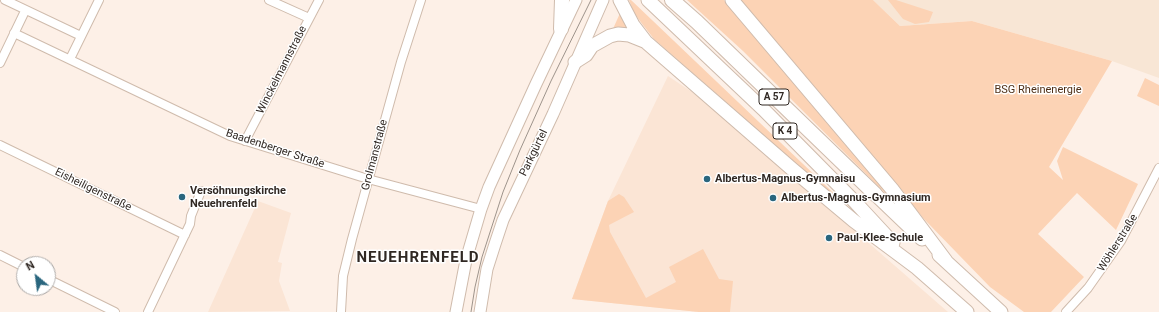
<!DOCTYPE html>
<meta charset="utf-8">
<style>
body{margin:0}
#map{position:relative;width:1159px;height:312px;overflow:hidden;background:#fdf0e7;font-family:Roboto,sans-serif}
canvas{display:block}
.north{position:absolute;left:16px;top:256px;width:40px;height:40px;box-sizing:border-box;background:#fff;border:1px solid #aca9a7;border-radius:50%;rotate:331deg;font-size:11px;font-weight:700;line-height:16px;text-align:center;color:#302823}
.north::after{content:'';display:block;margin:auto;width:14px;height:18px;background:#2a667e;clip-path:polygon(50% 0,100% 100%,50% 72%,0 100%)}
</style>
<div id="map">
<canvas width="1159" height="312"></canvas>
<div class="north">N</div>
</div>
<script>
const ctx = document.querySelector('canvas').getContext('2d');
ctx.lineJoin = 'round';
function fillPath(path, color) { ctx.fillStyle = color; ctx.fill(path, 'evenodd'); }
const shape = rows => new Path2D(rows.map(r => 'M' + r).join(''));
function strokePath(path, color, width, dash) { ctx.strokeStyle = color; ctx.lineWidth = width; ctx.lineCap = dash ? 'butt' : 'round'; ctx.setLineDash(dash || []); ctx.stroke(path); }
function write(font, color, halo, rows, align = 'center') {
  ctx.font = font + ' Roboto,sans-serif'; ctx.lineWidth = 3; ctx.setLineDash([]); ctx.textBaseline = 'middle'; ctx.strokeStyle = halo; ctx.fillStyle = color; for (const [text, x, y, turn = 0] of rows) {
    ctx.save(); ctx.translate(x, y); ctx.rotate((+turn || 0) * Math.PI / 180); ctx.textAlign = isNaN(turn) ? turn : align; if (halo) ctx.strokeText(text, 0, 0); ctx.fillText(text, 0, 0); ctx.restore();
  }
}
fillPath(shape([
 [668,76,704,100,717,111,948,312,699,312,572,299,608,201],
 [258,201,291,213,278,262,282,263,279,281,290,311,208,312]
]), '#fbe5d5');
fillPath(shape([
 [873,0,1159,0,1159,78,1112,61,972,21,900,26]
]), '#f8e6d5');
fillPath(shape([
 [629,0,631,0,845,204,821,186,654,39,643,25,634,13],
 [687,0,724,0,898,206,743,51],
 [739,0,873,0,900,26,972,21,1112,61,1049,167,1063,180,1057,161,1063,147,1138,184,1116,230,1077,193,1038,234,1084,277,1051,312,1024,312,990,287,924,219],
 [888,0,896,0,933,12,929,22,915,24,903,19],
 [621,11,634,33,612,31],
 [1145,78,1159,85,1159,106,1137,96],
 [619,194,624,197,634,212,609,225,610,232,646,298,676,282,669,267,703,249,719,279,733,281,730,312,699,312,572,299,608,201]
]), '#fcd3b5');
const minor = shape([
 [5,0,81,36],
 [269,0,309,18],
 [14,33,230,136,368,179,481,209],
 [70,59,99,0],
 [0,63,25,11],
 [245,141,319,0],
 [0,145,185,235],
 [0,255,24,267],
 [48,279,115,312],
 [148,312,190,224,191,216,201,191],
 [341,312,343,276,352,239,401,62,421,0],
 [1066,312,1088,288,1121,241,1159,168]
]);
const secondary = shape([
 [456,312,466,260,481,209,489,187,536,84,576,0],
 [480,312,487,269,495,244,503,220,553,114,603,0]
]);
const trunk = shape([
 [620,0,633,25,646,42,792,169,854,221,917,268,967,312],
 [648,0,763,109,856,203,893,243],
 [732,0,892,189,946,261],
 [575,62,586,55,592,46,610,36,618,34,629,35,644,41],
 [875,194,922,239],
 [939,255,1001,312]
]);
const motorway = shape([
 [672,0,697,22,875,194],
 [561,29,562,0]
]);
strokePath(minor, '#cfbbac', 10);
strokePath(secondary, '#cfbbac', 13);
strokePath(trunk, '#cfbbac', 15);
strokePath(motorway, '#cfbbac', 16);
strokePath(minor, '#fff', 8);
strokePath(secondary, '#fff', 11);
strokePath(trunk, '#fff', 13);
strokePath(motorway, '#fff', 14);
strokePath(shape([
 [471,312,475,287,482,257,503,192,520,150,551,81,591,0]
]), '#9d938b', 1);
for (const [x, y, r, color] of [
 [707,179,4,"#2a667e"],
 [182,197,4,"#2a667e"],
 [773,198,4,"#2a667e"],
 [829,238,4,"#2a667e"]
]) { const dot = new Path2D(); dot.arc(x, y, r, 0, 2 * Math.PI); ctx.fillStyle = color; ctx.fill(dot); strokePath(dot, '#fff', 1.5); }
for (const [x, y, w] of [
 [774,97,30],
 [785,131,24]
]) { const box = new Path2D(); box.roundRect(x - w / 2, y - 8, w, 16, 3); ctx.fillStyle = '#fff'; ctx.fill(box); strokePath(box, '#302823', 1); }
write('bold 10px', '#302823', null, [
 ["A 57",774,97],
 ["K 4",785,131]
]);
write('11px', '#302823', '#fff', [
 ["Winckelmannstraße",282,70,-63],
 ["Baadenberger Straße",275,149,18],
 ["Parkgürtel",534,153,-64],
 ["Grolmanstraße",375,155,-75],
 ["Eisheiligenstraße",93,190,26],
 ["Wöhlerstraße",1118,243,-58]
]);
write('11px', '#4f3017', '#fff', [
 ["BSG Rheinenergie",1038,90]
]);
write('bold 11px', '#302823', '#fff', [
 ["Albertus-Magnus-Gymnaisu",715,179],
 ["Versöhnungskirche",190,191],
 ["Neuehrenfeld",190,204],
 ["Albertus-Magnus-Gymnasium",781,198],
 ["Paul-Klee-Schule",837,238]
], 'left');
ctx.letterSpacing = '1px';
write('bold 15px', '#302823', '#fff', [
 ["NEUEHRENFELD",418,258]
]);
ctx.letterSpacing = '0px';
</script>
